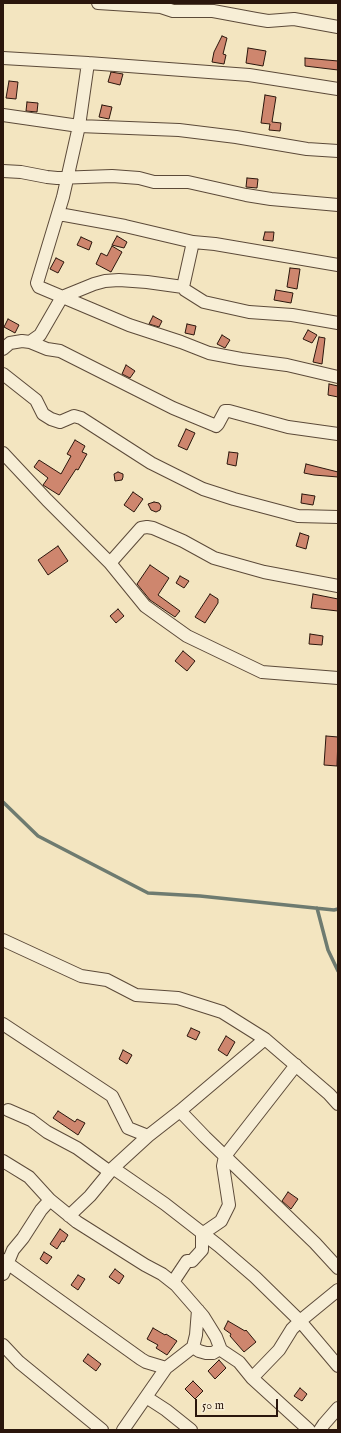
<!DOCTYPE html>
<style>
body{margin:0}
#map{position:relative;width:341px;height:1433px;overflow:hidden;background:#f3e5c0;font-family:"IM FELL English",serif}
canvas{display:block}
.frame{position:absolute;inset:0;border:4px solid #2a160c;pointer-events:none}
.scale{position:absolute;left:195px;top:1399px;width:83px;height:18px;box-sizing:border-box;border:2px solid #2a160c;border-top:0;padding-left:5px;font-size:12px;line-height:14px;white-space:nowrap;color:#2a160c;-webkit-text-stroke:3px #f7eed6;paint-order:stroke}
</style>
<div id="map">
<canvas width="341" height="1433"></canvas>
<div class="frame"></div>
<div class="scale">50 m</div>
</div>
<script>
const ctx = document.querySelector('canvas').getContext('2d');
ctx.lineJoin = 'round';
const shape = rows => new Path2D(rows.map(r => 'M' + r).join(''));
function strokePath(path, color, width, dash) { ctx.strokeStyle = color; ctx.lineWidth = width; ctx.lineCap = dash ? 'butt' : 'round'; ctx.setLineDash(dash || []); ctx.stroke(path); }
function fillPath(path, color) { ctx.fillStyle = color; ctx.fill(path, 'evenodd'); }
strokePath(shape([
 [3,802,38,836,148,893,200,896,334,910,338,909],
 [317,908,328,950,338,971]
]), '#6e7b70', 3.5);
const building = shape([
 [222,36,227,38,223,54,226,55,224,64,212,62,214,52,222,36],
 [248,48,266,51,263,66,246,63,248,48],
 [305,58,338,61,338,70,305,66,305,58],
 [111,72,123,74,120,85,108,82,111,72],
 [9,81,18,82,16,99,6,98,9,81],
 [265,95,276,97,272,122,281,123,280,131,269,130,270,124,261,123,265,95],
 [27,102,38,103,37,112,26,111,27,102],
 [102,105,112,107,109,119,99,117,102,105],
 [247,178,258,179,257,188,246,187,247,178],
 [265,232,274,232,273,241,263,240,265,232],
 [117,236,127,242,124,248,112,245,117,236],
 [81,237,92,242,89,250,77,245,81,237],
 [112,246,122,252,111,272,96,264,101,253,107,256,112,246],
 [56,258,64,262,58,273,50,269,56,258],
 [290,268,300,269,297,289,287,287,290,268],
 [276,290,293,293,291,303,274,300,276,290],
 [153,316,162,321,159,327,149,324,153,316],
 [8,319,19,325,15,333,4,327,8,319],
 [187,324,196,326,194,335,185,333,187,324],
 [308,330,317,335,312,343,303,339,308,330],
 [222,335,230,340,225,348,217,344,222,335],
 [319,337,325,338,322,364,313,362,319,337],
 [126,365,135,371,130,378,122,374,126,365],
 [329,384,338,386,338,397,328,395,329,384],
 [186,429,195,433,187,450,178,446,186,429],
 [75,440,85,446,82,452,87,454,78,470,76,469,59,495,43,485,48,478,34,467,39,460,61,474,71,456,67,454,75,440],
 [229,452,238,453,236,466,227,464,229,452],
 [306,464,338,472,338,477,314,475,304,473,306,464],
 [118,472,123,474,123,477,122,480,115,481,114,474,118,472],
 [133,492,143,499,134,512,124,505,133,492],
 [302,494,315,496,313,505,301,503,302,494],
 [154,502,159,503,161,506,160,510,156,512,151,510,148,504,154,502],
 [300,533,309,536,306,549,296,546,300,533],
 [58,546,68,561,48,575,38,560,58,546],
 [150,565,169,578,158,595,180,611,175,617,150,600,137,584,150,565],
 [180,576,189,581,184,588,176,583,180,576],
 [210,594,218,599,218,603,205,623,195,617,210,594],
 [313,594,338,599,338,611,311,608,313,594],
 [118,609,124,616,116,623,110,616,118,609],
 [310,634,323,636,322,645,309,644,310,634],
 [183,651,195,661,187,671,175,661,183,651],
 [326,736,338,737,337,766,324,765,326,736],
 [191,1028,200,1032,196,1040,187,1036,191,1028],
 [226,1036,235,1042,227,1056,218,1050,226,1036],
 [123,1050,132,1055,127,1064,119,1059,123,1050],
 [58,1111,75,1122,77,1119,85,1123,78,1135,53,1118,58,1111],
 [288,1192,298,1199,291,1209,282,1201,288,1192],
 [60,1229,68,1235,64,1242,62,1241,57,1249,50,1244,60,1229],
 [44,1252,52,1257,47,1264,40,1259,44,1252],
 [115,1269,124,1276,119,1284,109,1277,115,1269],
 [78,1275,85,1279,78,1290,71,1285,78,1275],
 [228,1321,245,1331,246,1330,256,1342,244,1352,230,1336,231,1334,224,1329,228,1321],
 [153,1328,165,1335,166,1334,177,1341,167,1355,156,1348,158,1345,147,1339,153,1328],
 [88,1354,101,1364,96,1371,83,1361,88,1354],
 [219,1360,226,1368,215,1379,208,1371,219,1360],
 [193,1381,203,1391,195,1399,185,1389,193,1381],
 [300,1388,307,1394,302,1401,294,1396,300,1388]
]);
fillPath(building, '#ce866e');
strokePath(building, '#2a160c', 1);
const minor = shape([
 [98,3,161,7,173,11,213,11,256,19,268,21,294,19,338,27],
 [3,58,88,63,249,75,338,89],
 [88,63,79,126,63,197,37,283,39,287,129,325,181,342,209,353,241,359,287,365,338,377],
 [3,115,79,126,179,130,236,137,307,149,338,151],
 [3,171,21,172,47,177,57,178,112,176,139,178,154,182,188,182,246,195,271,199,338,205],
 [59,214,125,226,193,242,215,244,338,265],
 [193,242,183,287,185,290,204,302,249,312,292,315,338,323],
 [30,342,40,335,62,297,94,284,105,281,119,280,147,282,183,287],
 [3,349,10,343,22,341,30,342,47,349,60,351,173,408,214,425,216,426,218,424,225,411,229,411,288,427,338,434],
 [3,374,36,400,43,414,51,419,60,422,74,416,81,418,151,463,203,489,234,499,298,516,338,517],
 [3,453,47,500,110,563,145,606,187,636,262,672,338,678],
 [110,563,141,528,147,527,153,528,183,541,214,558,264,572,338,586],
 [3,940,81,976,107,980,136,995,178,998,222,1012,265,1039,329,1094,338,1104],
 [3,1024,112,1096,128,1128,148,1136],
 [8,1110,31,1120,47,1132,77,1148,110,1172],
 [180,1111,205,1137,315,1243,338,1268],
 [3,1161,29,1177,50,1200,77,1222,145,1265,162,1274,176,1285,203,1316,216,1337,221,1350,239,1362,252,1378,309,1430],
 [113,1168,165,1204,219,1246,255,1277,300,1321,338,1366],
 [69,1216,90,1196,113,1168,148,1136,180,1111,265,1039],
 [202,1234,221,1221,229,1205,223,1166,225,1156,296,1065],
 [3,1260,141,1359,146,1362,166,1368],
 [3,1274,13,1250,23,1238,41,1210,50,1200],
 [173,1282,187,1261,192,1261,202,1250,202,1234],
 [3,1345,19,1362,102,1430],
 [193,1347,199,1351,206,1353,213,1353,218,1350,221,1350],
 [252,1378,279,1350,292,1329,300,1321,338,1290],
 [146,1397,166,1410,191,1430],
 [123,1430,166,1368,193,1347,196,1335,198,1310],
 [320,1430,324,1424,338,1408]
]);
strokePath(minor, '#5c4a39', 14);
strokePath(minor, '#f7eed6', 12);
</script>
